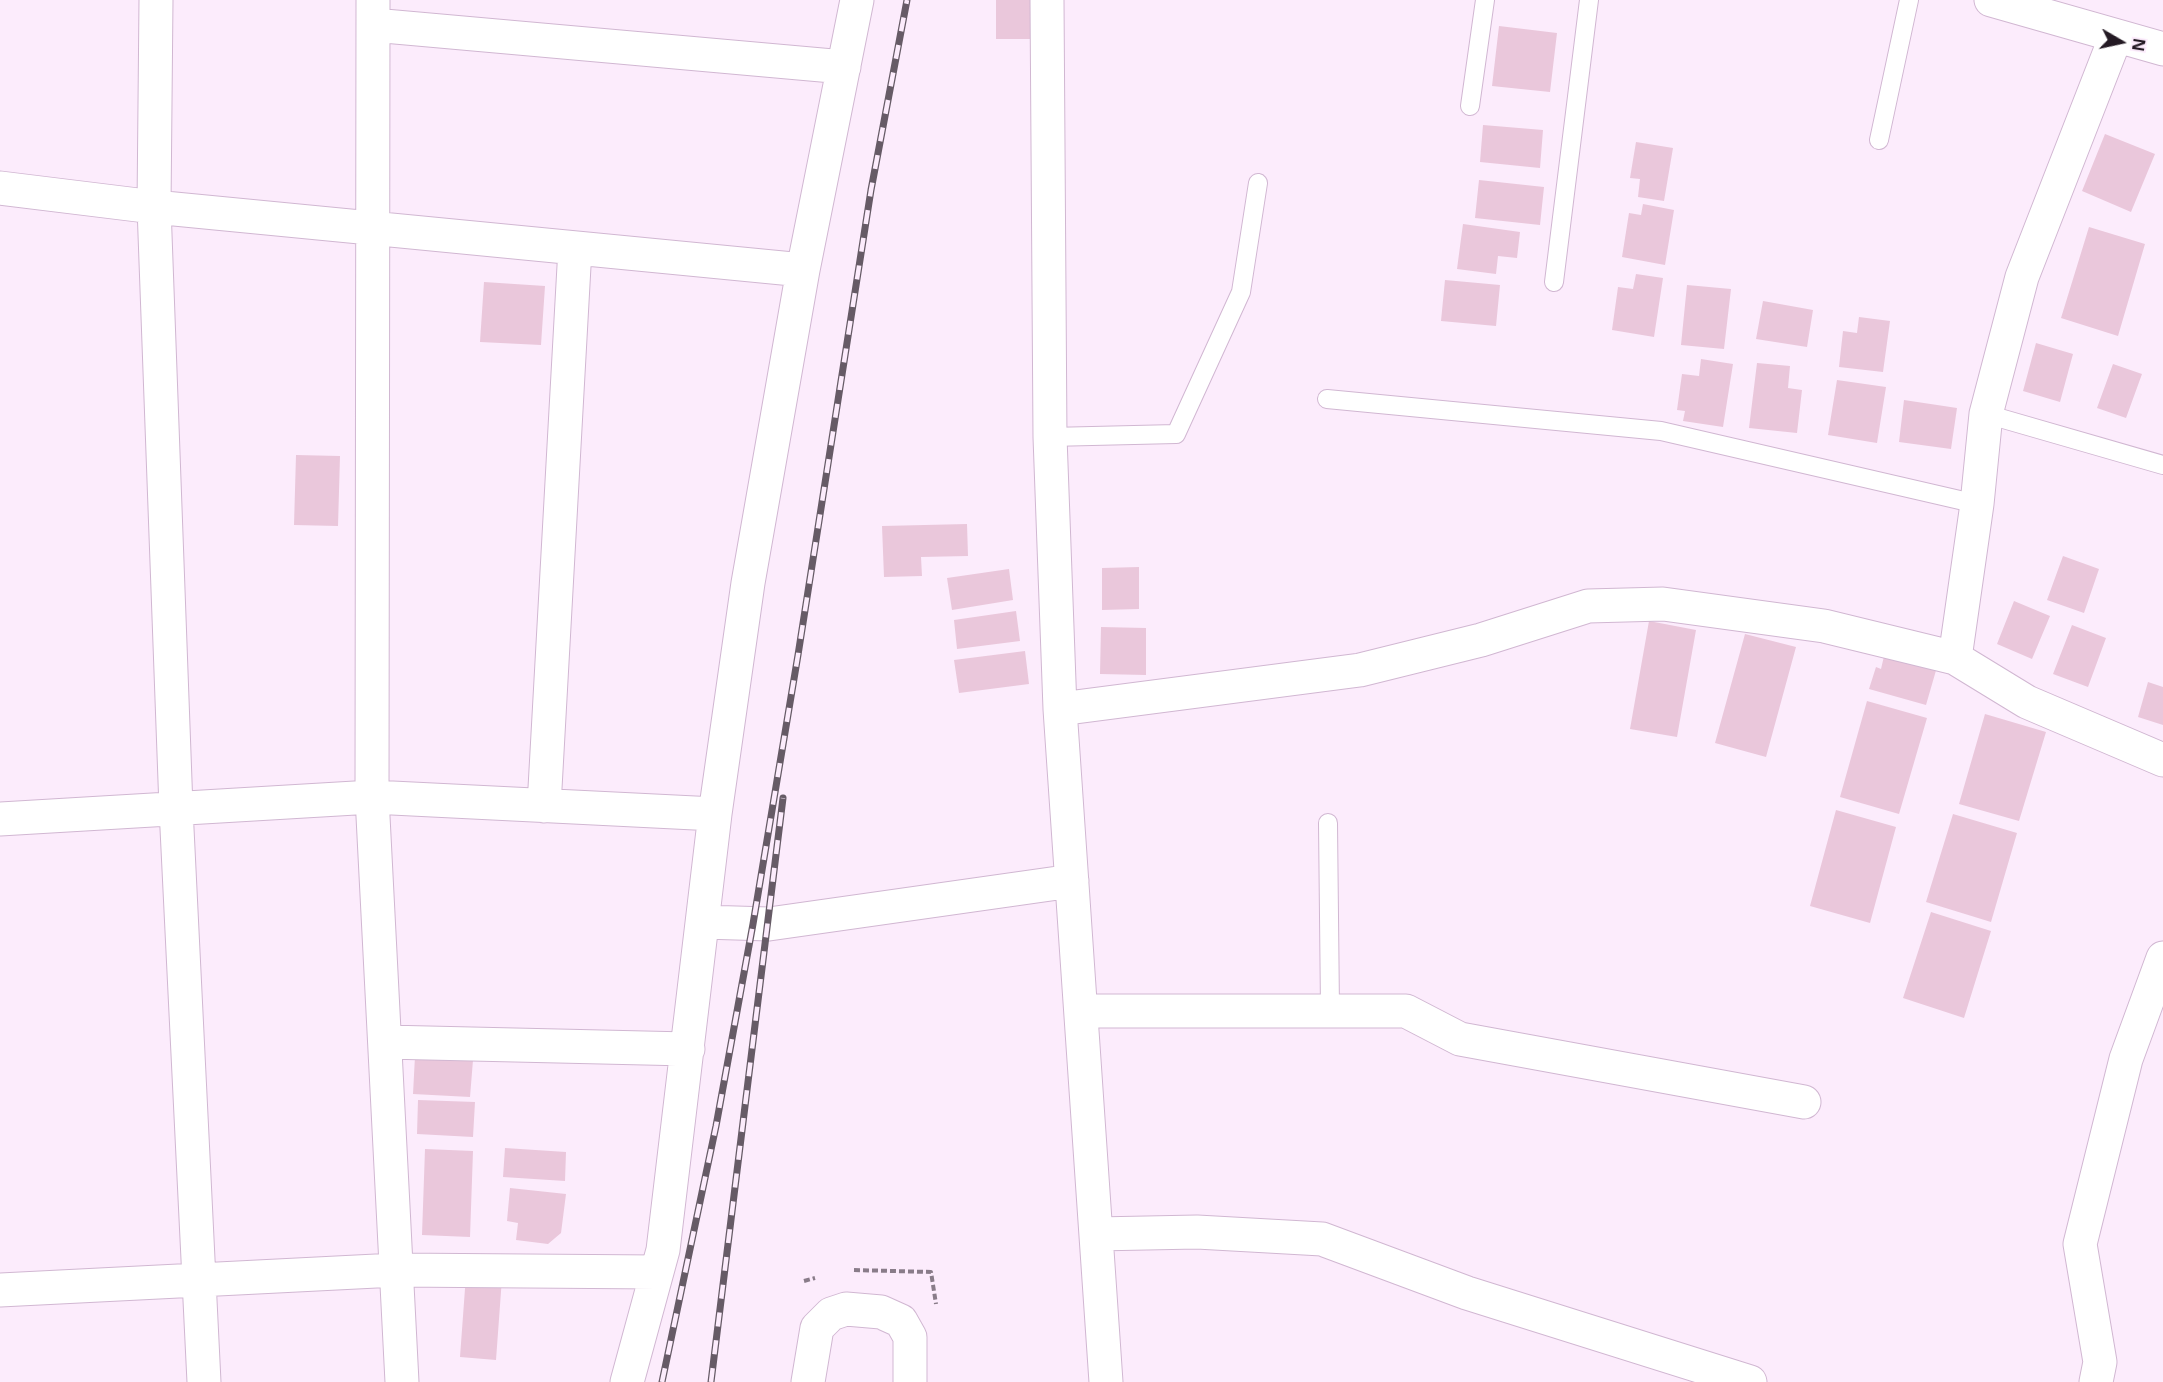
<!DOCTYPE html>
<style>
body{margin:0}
#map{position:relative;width:2163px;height:1382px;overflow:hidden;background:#fcecfc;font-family:"Open Sans",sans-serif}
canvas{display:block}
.north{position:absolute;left:2091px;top:12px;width:60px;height:60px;-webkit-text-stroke:4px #fcecfc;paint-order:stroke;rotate:99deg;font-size:16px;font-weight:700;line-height:24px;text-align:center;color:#241a24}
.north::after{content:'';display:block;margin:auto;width:21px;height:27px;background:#241a24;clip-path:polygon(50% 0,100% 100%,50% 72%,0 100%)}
</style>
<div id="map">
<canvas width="2163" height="1382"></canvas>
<div class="north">N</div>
</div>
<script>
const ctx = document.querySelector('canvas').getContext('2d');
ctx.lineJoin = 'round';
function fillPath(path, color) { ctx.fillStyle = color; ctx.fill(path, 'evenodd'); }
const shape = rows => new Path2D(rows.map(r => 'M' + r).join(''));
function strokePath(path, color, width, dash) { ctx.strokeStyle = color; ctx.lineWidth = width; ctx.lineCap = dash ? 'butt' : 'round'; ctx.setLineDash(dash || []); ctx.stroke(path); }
fillPath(shape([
 [996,0,1035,0,1035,39,996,39],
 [1499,26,1557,33,1550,92,1492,86],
 [1483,125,1543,130,1540,168,1480,162],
 [2105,134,2155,154,2131,212,2082,191],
 [1636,142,1673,148,1664,201,1638,197,1640,179,1630,178],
 [1479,180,1544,187,1540,225,1475,218],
 [1643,204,1674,210,1665,265,1622,257,1629,213,1641,215],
 [1463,224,1520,232,1517,258,1498,256,1496,274,1457,269],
 [2089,227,2145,244,2118,336,2061,318],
 [1636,274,1663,278,1654,337,1612,330,1618,287,1633,289],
 [1445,280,1500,285,1496,326,1441,321],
 [484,282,545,286,541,345,480,342],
 [1687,285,1731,289,1724,349,1681,345],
 [1763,301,1813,310,1807,347,1756,339],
 [1859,317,1890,321,1883,372,1839,367,1843,331,1857,333],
 [2036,343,2073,354,2060,402,2023,391],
 [1701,359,1733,364,1723,427,1683,421,1685,411,1677,410,1682,374,1699,376],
 [1757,363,1790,366,1788,388,1802,390,1797,433,1749,428],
 [2113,364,2142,374,2126,418,2097,408],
 [1837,380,1886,387,1877,443,1828,435],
 [1904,400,1957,408,1951,449,1899,442],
 [296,455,340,456,338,526,294,525],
 [967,524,968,556,921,557,922,576,884,577,882,526],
 [2063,556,2099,569,2084,613,2047,600],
 [1139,567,1139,609,1102,610,1102,568],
 [1009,569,1013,600,952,610,947,578],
 [2014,601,2050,616,2032,659,1997,644],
 [1016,611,1020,641,957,649,954,620],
 [1649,621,1696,630,1677,737,1630,729],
 [2072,625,2106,638,2088,687,2053,674],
 [1101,627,1146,628,1146,675,1100,674],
 [1745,634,1796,647,1766,757,1715,743],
 [1025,651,1029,684,959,693,954,660],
 [1885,652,1937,667,1926,705,1869,689,1876,667,1881,669],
 [2148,682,2163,687,2163,725,2138,717],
 [1867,701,1927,718,1899,814,1840,797],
 [1985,714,2046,732,2019,821,1959,804],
 [1836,810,1896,827,1870,923,1810,906],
 [1953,814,2017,833,1991,922,1926,902],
 [1931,912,1991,931,1964,1018,1903,998],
 [415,1056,473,1060,470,1097,413,1094],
 [418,1100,475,1102,473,1137,417,1134],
 [505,1148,566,1152,565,1181,503,1177],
 [425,1149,473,1151,470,1237,422,1235],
 [510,1188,566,1194,561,1233,548,1244,516,1240,518,1223,507,1221],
 [466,1275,502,1278,496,1360,460,1357]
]), '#eac7db');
const lane = shape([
 [1470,106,1485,0],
 [1879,140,1909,0],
 [1554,282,1589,0],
 [1327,399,1661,431,1977,504],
 [1986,414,2163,465],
 [1050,437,1176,434,1241,292,1258,183],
 [1328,823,1330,1009]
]);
const street = shape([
 [156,0,154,207,176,808,204,1382],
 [373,0,372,797,402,1382],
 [1047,0,1050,437,1060,709,1106,1382],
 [1991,0,2163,49],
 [373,25,844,67],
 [0,188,154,207,803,270],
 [1955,658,1977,504,1986,414,2022,277,2116,36],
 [1060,709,1360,670,1481,640,1588,606,1663,604,1824,626,1955,658,2027,702,2163,760],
 [544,806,575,248],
 [0,819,372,797,715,814],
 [703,922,769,924,1072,881],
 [1081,1011,1406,1011,1460,1039,1804,1102],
 [385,1042,688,1049],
 [1096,1234,1197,1232,1322,1239,1467,1293,1750,1382],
 [0,1290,396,1270,657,1272],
 [627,1382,663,1250,715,814,748,583,803,270,857,0],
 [2096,1382,2100,1362,2080,1244,2126,1059,2163,958]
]);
const secondary = shape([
 [808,1382,817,1328,831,1314,846,1309,881,1312,901,1321,910,1337,910,1382]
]);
strokePath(lane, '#d1b7d2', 20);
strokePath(street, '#d1b7d2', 35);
strokePath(secondary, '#d1b7d2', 35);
strokePath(shape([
 [854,1270,931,1272,936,1304],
 [804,1281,815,1278]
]), '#897c89', 4, [6, 3]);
strokePath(lane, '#fff', 18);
strokePath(street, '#fff', 33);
strokePath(secondary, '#fff', 33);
const rail = shape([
 [662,1382,716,1126,753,924,798,655,871,190,907,0],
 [711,1382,783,798]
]);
strokePath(rail, '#665b66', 7);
strokePath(rail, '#fcecfc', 4.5, [14]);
</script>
